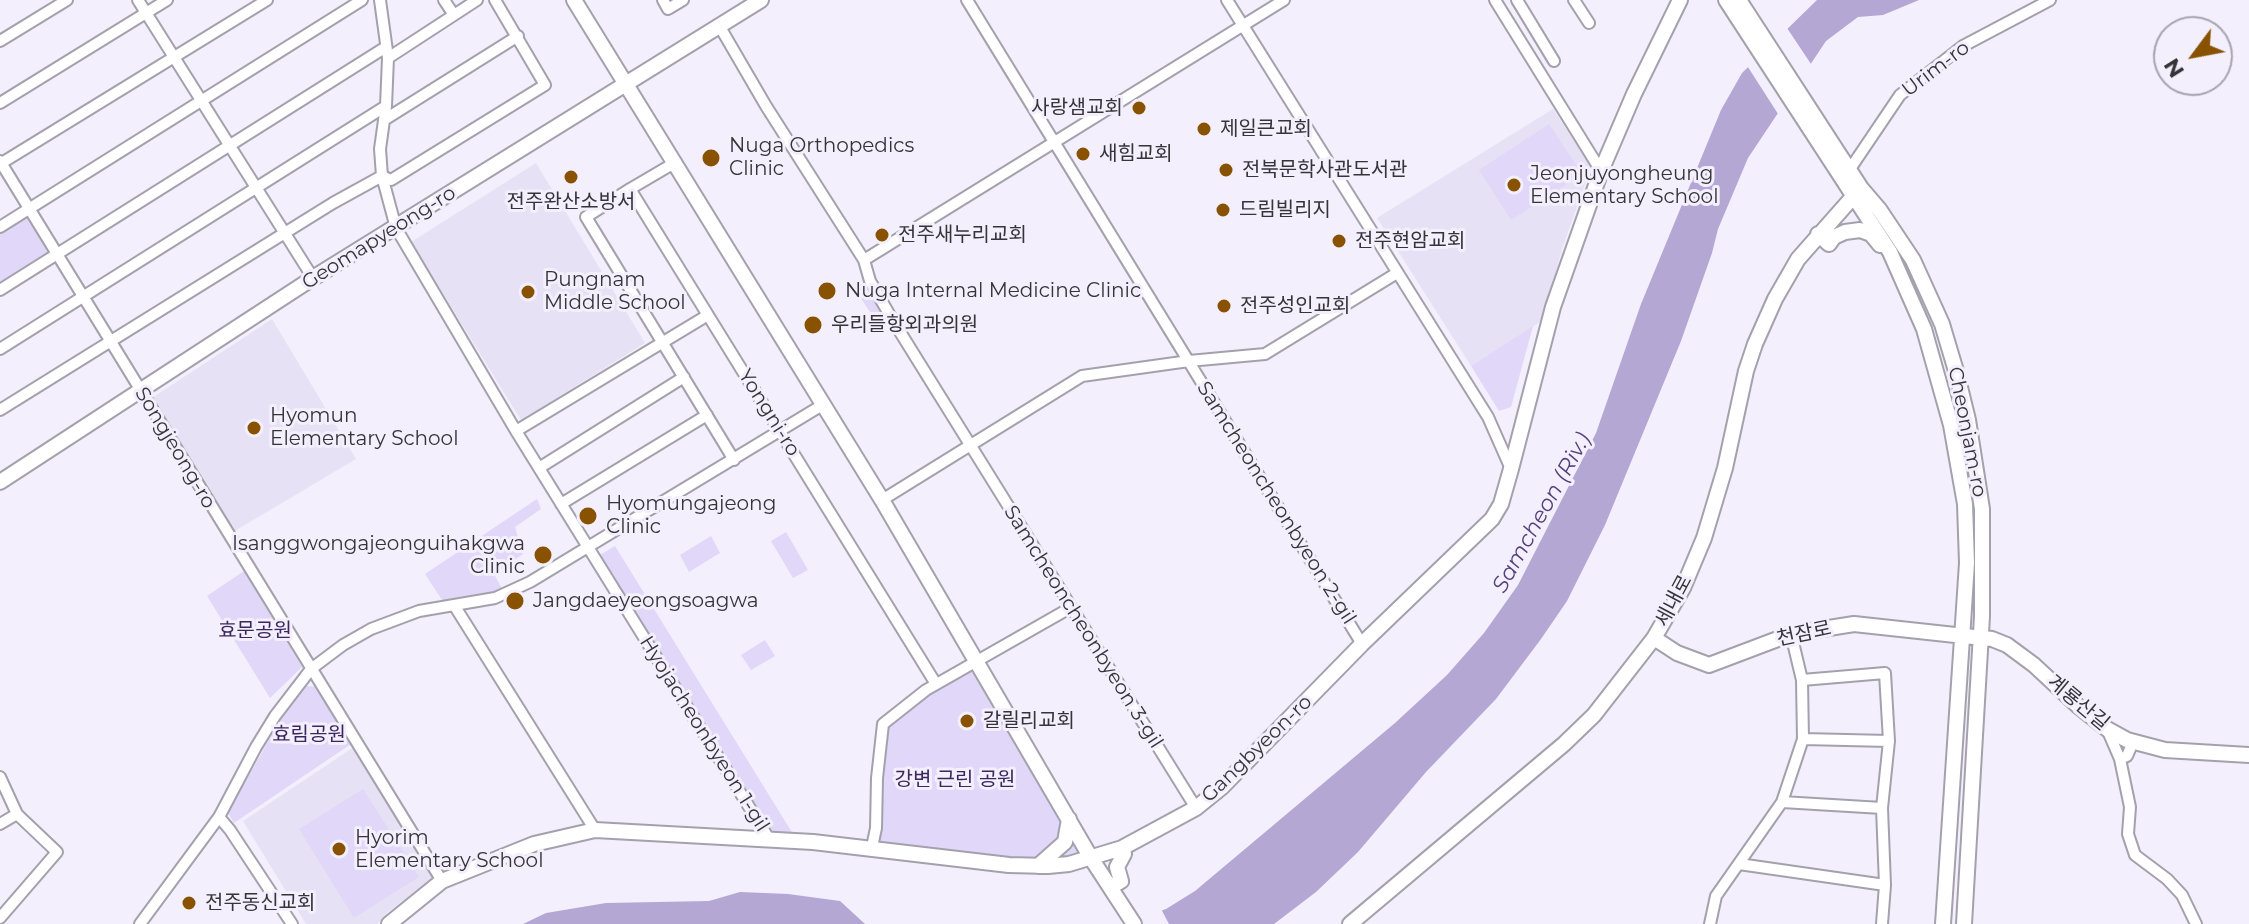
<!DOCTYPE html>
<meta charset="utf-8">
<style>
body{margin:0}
#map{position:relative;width:2249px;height:924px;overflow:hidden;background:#f3effc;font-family:Montserrat,sans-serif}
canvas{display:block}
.north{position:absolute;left:2153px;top:16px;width:80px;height:80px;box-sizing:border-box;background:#f3effc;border:2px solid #a7a4ae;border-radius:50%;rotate:238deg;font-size:22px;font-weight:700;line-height:32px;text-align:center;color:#363439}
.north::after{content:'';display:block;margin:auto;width:28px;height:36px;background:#885200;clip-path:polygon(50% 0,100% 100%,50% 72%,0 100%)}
</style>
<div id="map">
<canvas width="2249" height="924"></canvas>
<div class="north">N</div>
</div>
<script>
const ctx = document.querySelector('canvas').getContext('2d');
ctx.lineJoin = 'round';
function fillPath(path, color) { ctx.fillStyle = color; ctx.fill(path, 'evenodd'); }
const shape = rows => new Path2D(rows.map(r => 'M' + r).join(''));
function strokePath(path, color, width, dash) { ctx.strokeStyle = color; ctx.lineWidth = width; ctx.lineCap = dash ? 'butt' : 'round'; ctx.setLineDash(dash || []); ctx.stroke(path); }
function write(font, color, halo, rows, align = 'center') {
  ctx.font = font + ' Montserrat,"Noto Sans KR",sans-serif'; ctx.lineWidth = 6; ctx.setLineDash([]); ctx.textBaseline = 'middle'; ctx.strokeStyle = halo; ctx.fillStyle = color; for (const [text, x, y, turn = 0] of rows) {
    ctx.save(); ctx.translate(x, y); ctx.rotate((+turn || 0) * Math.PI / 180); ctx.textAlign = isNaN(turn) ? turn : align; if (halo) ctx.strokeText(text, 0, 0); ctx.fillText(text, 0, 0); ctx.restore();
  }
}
fillPath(shape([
 [1553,109,1591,167,1562,249,1543,320,1471,366,1377,218],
 [536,163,645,343,521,420,411,242],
 [272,319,356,459,233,532,152,398],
 [354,747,435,877,388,912,377,924,306,924,243,821]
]), '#e7e1f5');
fillPath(shape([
 [1549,124,1582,174,1511,220,1479,170],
 [26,215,50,253,0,284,0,231],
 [869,291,886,318,878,324,860,297],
 [1533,326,1511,407,1499,411,1471,366],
 [537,499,541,509,515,527,523,554,494,574,505,594,446,606,425,574],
 [786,532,808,570,793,578,771,541],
 [711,536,720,553,689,572,680,555],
 [615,546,793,834,773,833,600,555],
 [244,571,302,667,270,698,207,596],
 [765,640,775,656,751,670,741,655],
 [976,661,1091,858,1069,864,872,848,883,724],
 [307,686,317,687,351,744,234,823,228,813,293,697],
 [363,789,419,877,354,918,299,829]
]), '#e1d7f9');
fillPath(shape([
 [1817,0,1919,0,1883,15,1858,17,1826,41,1748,158,1718,229,1712,253,1681,341,1605,525,1567,601,1541,639,1496,699,1426,772,1358,852,1316,892,1274,924,1130,924,1132,921,1166,909,1195,891,1395,723,1447,675,1484,633,1518,585,1596,433,1641,304,1721,110,1742,73],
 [740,892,788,894,840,901,865,924,523,924,546,913,606,903,709,901]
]), '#b4a7d4');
fillPath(shape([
 [1785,25,1813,67,1780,117,1746,64],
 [1160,907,1169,924,1126,924,1130,917]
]), '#f3effc');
const street = shape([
 [138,0,313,278],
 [380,0,388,58,386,106,380,149,382,176,396,228,516,431,769,839],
 [444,0,454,15],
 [663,0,668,9,683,0],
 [967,0,1362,644],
 [1227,0,1488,417,1511,469],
 [1495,0,1601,171],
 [1517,0,1554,61],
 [1574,0,1589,23],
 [720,27,766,106,864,260,870,281,892,319,1196,808],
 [0,41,67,0],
 [388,58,477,0],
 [0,103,167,0],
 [384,120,518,36],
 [0,161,442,881],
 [676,162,630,189,936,684],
 [0,164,267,0],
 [1850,169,1900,95,1963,46,2050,0],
 [630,189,586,217,734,460],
 [0,227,362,0],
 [864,260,1284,0],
 [0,290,386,47],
 [0,349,386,106],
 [0,410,333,203,382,176,391,180,545,85,495,0],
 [516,431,708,315],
 [539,468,684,377],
 [882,500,1082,376,1189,361,1265,354,1397,273],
 [561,504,707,415],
 [454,605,595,830],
 [1802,680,1885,673,1889,741,1882,808,1885,885,1882,924],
 [2107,729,2120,759,2130,807,2128,834,2135,855,2167,879,2182,895,2196,924],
 [1803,739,1889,741],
 [2120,759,2127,756,2133,742],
 [0,777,17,814,57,852,0,918],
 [1782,802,1882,808],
 [219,817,230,830,292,924],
 [0,824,17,814],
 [872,847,876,828,877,778,883,724,926,690,1070,608],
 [1739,864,1885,885],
 [140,924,219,817,256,747,275,716,311,669,343,645,371,629,419,611,495,598,530,582,824,404],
 [1710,924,1716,896,1782,802,1803,739,1802,680,1791,634]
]);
const secondary = shape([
 [574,0,882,500,1091,858,1134,924],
 [1726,0,1890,252,1924,329,1951,425,1965,504,1967,563,1943,924],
 [1739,0,1861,188,1879,209,1913,260,1942,324,1956,371,1968,420,1982,509,1982,616,1964,924],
 [1818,234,1829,244,1834,237,1845,232,1860,230,1871,234,1880,245],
 [0,482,313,278,761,0],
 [1654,638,1677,653,1709,665,1791,634,1854,624,1992,639,2007,645,2034,665,2078,706,2107,729,2127,740,2165,750,2249,755],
 [1038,866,1065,842,1069,819],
 [1111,887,1121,881,1117,867,1124,854,1122,848],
 [389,924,442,881,534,844,595,830,813,842,1009,865,1048,866,1069,864,1122,848,1196,808,1222,787,1362,644,1492,519,1501,504,1511,469,1553,307,1601,171,1634,94,1680,0],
 [1350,924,1564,744,1594,715,1654,638,1683,588,1704,538,1725,468,1746,371,1755,344,1775,299,1798,259,1859,190]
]);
strokePath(street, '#a4a1ac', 14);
strokePath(secondary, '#a4a1ac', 18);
strokePath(street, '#fff', 10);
strokePath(secondary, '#fff', 14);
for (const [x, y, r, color] of [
 [1139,108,8,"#885200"],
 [1204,129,8,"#885200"],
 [1083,154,8,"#885200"],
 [711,158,10,"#885200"],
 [1226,170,8,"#885200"],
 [571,177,8,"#885200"],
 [1514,185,8,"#885200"],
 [1223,210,8,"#885200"],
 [882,235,8,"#885200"],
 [1339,241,8,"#885200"],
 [827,291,10,"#885200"],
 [528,292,8,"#885200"],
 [1224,306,8,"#885200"],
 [813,325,10,"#885200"],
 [254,428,8,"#885200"],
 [588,516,10,"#885200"],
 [543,555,10,"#885200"],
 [515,601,10,"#885200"],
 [967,721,8,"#885200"],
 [339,849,8,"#885200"],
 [189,903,8,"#885200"]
]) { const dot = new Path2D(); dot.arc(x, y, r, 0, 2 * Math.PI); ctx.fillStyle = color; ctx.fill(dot); strokePath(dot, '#f3effc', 3); }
write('20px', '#363439', '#f3effc', [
 ["Urim-ro",1936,69,-37],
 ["Geomapyeong-ro",379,238,-32],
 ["Yongni-ro",769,413,58],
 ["Cheonjam-ro",1967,432,79],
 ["Songjeong-ro",175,448,59],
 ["Samcheoncheonbyeon 2-gil",1276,503,58],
 ["세내로",1674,601,-62],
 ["Samcheoncheonbyeon 3-gil",1083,627,58],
 ["천잠로",1804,634,-12],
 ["계룡산길",2078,703,40],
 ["Hyojacheonbyeon 1-gil",704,734,58],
 ["Gangbyeon-ro",1257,749,-44]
]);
write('20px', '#363439', '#f3effc', [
 ["사랑샘교회",1123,108,"right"],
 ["제일큰교회",1220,129],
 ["Nuga Orthopedics",729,146],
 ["Clinic",729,169],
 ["새힘교회",1099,154],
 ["전북문학사관도서관",1242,170],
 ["Jeonjuyongheung",1530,174],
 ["Elementary School",1530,197],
 ["전주완산소방서",571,202,"center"],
 ["드림빌리지",1239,210],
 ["전주새누리교회",898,235],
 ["전주현암교회",1355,241],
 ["Pungnam",544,280],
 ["Middle School",544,303],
 ["Nuga Internal Medicine Clinic",845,291],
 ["전주성인교회",1240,306],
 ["우리들항외과의원",831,325],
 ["Hyomun",270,416],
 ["Elementary School",270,439],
 ["Hyomungajeong",606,504],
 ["Clinic",606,527],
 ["Isanggwongajeonguihakgwa",525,544,"right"],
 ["Clinic",525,567,"right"],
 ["Jangdaeyeongsoagwa",533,601],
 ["갈릴리교회",983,721],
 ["Hyorim",355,838],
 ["Elementary School",355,861],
 ["전주동신교회",205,903]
], 'left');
write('20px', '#3c265e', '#f3effc', [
 ["효문공원",255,631],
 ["효림공원",309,735],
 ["강변 근린 공원",955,780]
]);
write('italic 22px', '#55407a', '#f3effc', [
 ["Samcheon (Riv.)",1542,513,-61]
]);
</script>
